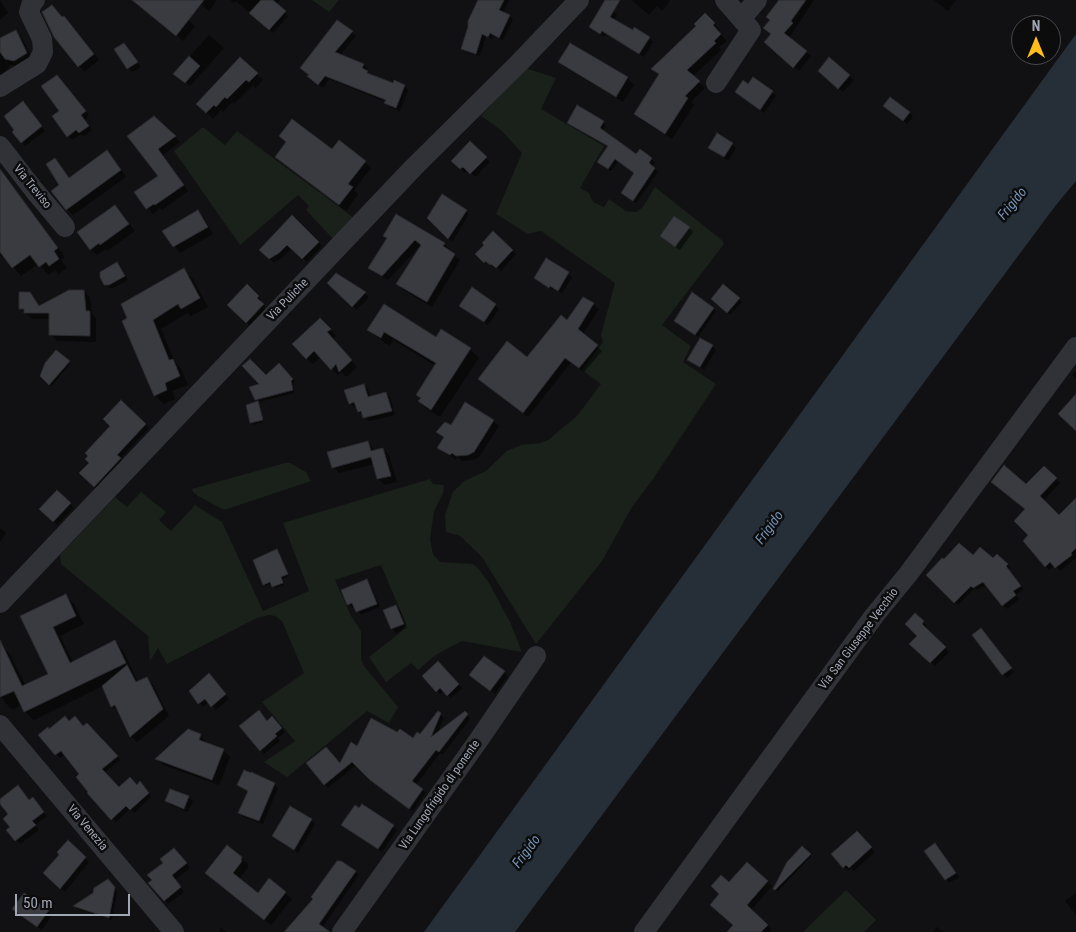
<!DOCTYPE html>
<style>
body{margin:0}
#map{position:relative;width:1076px;height:932px;overflow:hidden;background:#111113;font-family:"Roboto Condensed",sans-serif}
canvas{display:block}
.north{position:absolute;left:1011px;top:15px;width:50px;height:50px;box-sizing:border-box;background:#0c0c0d;border:1px solid #484a50;border-radius:50%;rotate:0deg;font-size:14px;font-weight:700;line-height:20px;text-align:center;color:#a1a6b5}
.north::after{content:'';display:block;margin:auto;width:18px;height:22px;background:#ffbd1c;clip-path:polygon(50% 0,100% 100%,50% 72%,0 100%)}
.scale{position:absolute;left:15px;top:894px;width:115px;height:22px;box-sizing:border-box;border:2px solid #a1a6b5;border-top:0;padding-left:6px;font-size:15px;line-height:18px;white-space:nowrap;color:#a1a6b5;-webkit-text-stroke:4px #0c0c0d;paint-order:stroke}
</style>
<div id="map">
<canvas width="1076" height="932"></canvas>
<div class="north">N</div>
<div class="scale">50 m</div>
</div>
<script>
const ctx = document.querySelector('canvas').getContext('2d');
ctx.lineJoin = 'round';
function fillPath(path, color) { ctx.fillStyle = color; ctx.fill(path, 'evenodd'); }
const shape = rows => new Path2D(rows.map(r => 'M' + r).join(''));
function strokePath(path, color, width, dash) { ctx.strokeStyle = color; ctx.lineWidth = width; ctx.lineCap = dash ? 'butt' : 'round'; ctx.setLineDash(dash || []); ctx.stroke(path); }
function write(font, color, halo, rows, align = 'center') {
  ctx.font = font + ' "Roboto Condensed",sans-serif'; ctx.lineWidth = 5; ctx.setLineDash([]); ctx.textBaseline = 'middle'; ctx.strokeStyle = halo; ctx.fillStyle = color; for (const [text, x, y, turn = 0] of rows) {
    ctx.save(); ctx.translate(x, y); ctx.rotate((+turn || 0) * Math.PI / 180); ctx.textAlign = isNaN(turn) ? turn : align; if (halo) ctx.strokeText(text, 0, 0); ctx.fillText(text, 0, 0); ctx.restore();
  }
}
fillPath(shape([
 [312,0,339,0,329,12],
 [525,68,556,78,541,109,604,146,580,188,589,193,593,202,604,207,609,199,626,211,636,212,643,207,655,187,723,241,724,244,662,325,691,346,683,362,716,384,653,479,632,507,602,561,536,644,482,557,460,536,446,532,445,515,453,492,464,481,486,471,507,451,521,445,540,443,548,440,577,416,601,384,582,370,603,342,601,335,615,283,541,231,528,234,496,214,522,153,501,130,481,116],
 [203,127,225,145,237,131,354,218,334,240,306,210,309,206,298,195,240,245,174,151],
 [285,463,290,463,306,472,311,481,224,510,198,496,193,492,192,489],
 [430,479,433,484,444,485,443,493,434,511,430,539,433,554,440,562,473,564,479,569,489,583,510,622,522,652,462,641,437,654,418,670,411,663,386,682,369,657,401,632,406,624,381,565,335,580,351,616,361,631,361,659,364,666,398,707,389,723,367,711,287,777,264,762,295,741,262,702,304,673,282,621,275,616,269,615,257,618,167,664,158,648,150,661,148,636,61,564,60,555,115,497,127,507,141,492,166,512,159,520,171,531,195,505,222,522,263,611,309,591,283,523],
 [846,890,876,920,864,932,803,932]
]), '#19211a');
fillPath(shape([
 [1076,34,1076,181,1056,205,515,932,424,932]
]), '#262f37');
fillPath(shape([
 [0,0,8,13,0,20],
 [134,0,164,0,195,26,183,41],
 [197,0,217,0,209,11],
 [230,0,280,0,277,5,288,16,273,33,236,1,234,3],
 [480,0,509,0,503,13,513,19,503,40,493,36,492,39,486,36,480,56,466,52,462,49],
 [631,0,669,0,670,1,662,11,657,6,649,15],
 [781,0,814,0,789,38,811,56,799,71,770,46,771,20],
 [934,0,956,0,948,11],
 [613,11,617,15,614,21,633,32,649,38,653,42,644,57,606,34,604,37,591,27],
 [705,15,720,30,718,32,727,41,719,47,721,50,692,77,705,88,691,102,694,105,672,139,641,120,635,114,659,76,653,69,697,26],
 [63,18,69,23,99,60,84,72,79,66],
 [337,21,356,36,340,55,364,65,368,69,367,72,372,76,393,85,404,86,408,90,400,111,390,107,386,102,329,79,323,88,313,80],
 [16,34,23,40,33,60,21,67,10,65,3,75,0,77,0,40],
 [209,35,224,48,190,86,175,73],
 [570,44,627,78,634,85,623,102,566,68,559,62],
 [128,49,141,67,132,72,128,68],
 [240,59,263,80,256,88,253,85,234,104,232,102,223,112,221,110,213,119,198,104],
 [823,75,849,75,854,80,843,92],
 [61,81,89,115,85,120,92,130,84,136,81,134,72,140,68,136,61,111],
 [748,86,772,92,776,96,764,113,741,96],
 [27,107,45,131,25,146,16,130],
 [888,110,909,112,913,117,907,124],
 [154,118,180,142,163,155,188,191,162,210,160,208,153,214,136,192,159,176],
 [603,122,606,125,602,132,636,156,640,151,655,162,652,167,658,172,636,203,625,196,635,173,618,161,611,171,602,165,609,147,569,123],
 [470,143,490,162,475,177,468,170,465,173,453,161],
 [732,144,736,148,728,161,709,147],
 [332,151,365,162,371,168,354,190,358,194,346,211,277,157],
 [113,158,126,177,73,215,67,209,55,160,70,179],
 [0,170,65,257,61,260,67,268,59,274,55,270,49,275,38,264,21,276,6,258,4,259,0,255],
 [115,206,135,231,107,251,106,249,97,255,90,249],
 [466,210,469,214,452,242,428,218],
 [198,211,204,218,213,234,180,253,163,231],
 [396,216,444,244,450,250,449,251,460,260,432,307,403,290,398,284,420,248,419,247,388,280,375,273,370,267,388,239],
 [292,217,322,246,307,262,292,248,283,257,274,263,261,250],
 [689,228,693,232,680,250,665,240],
 [493,233,516,254,501,271,496,266,494,268,490,264,488,265,477,254],
 [546,260,572,277,562,293,554,289,553,290,535,278],
 [117,264,128,280,113,288,109,288,105,284],
 [184,270,193,279,208,307,191,316,187,313,161,329,175,362,181,369,188,385,172,391,175,399,164,404,155,396,123,322],
 [336,275,369,297,357,310,329,283],
 [247,286,261,300,260,302,266,308,250,326,229,305],
 [84,291,90,297,92,314,96,318,96,342,57,341,51,335,51,319,32,319,20,309,29,293,40,307],
 [583,298,599,309,583,334,602,351,584,372,571,362,528,417,485,384,528,359,567,322],
 [713,298,739,299,742,302,730,315],
 [495,305,499,309,488,325,461,306],
 [713,309,716,311,698,337,678,323],
 [320,319,336,336,332,339,357,367,346,377,341,372,338,375,321,357,313,364,307,358],
 [369,329,436,339,470,349,479,358,440,417,428,410,420,401,421,398,418,395,436,366,393,340,390,346,378,338],
 [712,346,716,350,704,370,689,359],
 [56,352,70,364,52,386,41,376],
 [279,365,295,382,293,384,295,393,259,402,256,399,261,385,266,377],
 [1076,371,1076,379,1072,375],
 [364,385,368,389,370,398,386,393,390,397,395,415,369,421,359,412,357,406,354,407,350,403],
 [121,402,149,428,120,459,123,463,98,490,81,473,90,463,111,426],
 [258,403,264,421,253,425,247,406],
 [493,421,499,426,479,457,474,460,462,461,457,457,456,460,439,448,445,438,438,432,452,427],
 [368,443,375,451,383,449,389,455,397,482,385,485,378,479,374,464,339,473,333,467],
 [1044,468,1060,483,1043,501,1059,516,1076,500,1076,558,1060,571,1055,565,1049,570,1046,566,1030,535,1026,509,1026,486],
 [57,491,74,508,57,525,40,509],
 [0,528,6,533,0,542],
 [277,551,289,576,282,579,284,585,275,588,272,583,266,586,264,584],
 [997,556,1010,568,1008,570,1023,589,1016,595,1019,599,1007,609,987,585,977,590,975,588,958,605,927,575,973,557,993,560],
 [366,580,370,584,380,607,361,615,355,607,352,608,349,604],
 [65,595,74,604,84,624,60,636,73,662,115,642,123,650,138,682,147,678,153,685,169,716,137,742,131,736,119,712,112,706,103,686,34,720,25,712,22,705,12,710,4,701,0,693,0,645,9,653,26,686,50,674,21,617],
 [395,606,400,610,407,628,396,633,392,629,384,611],
 [915,614,927,626,925,629,949,652,935,666,911,644,918,636],
 [984,633,1014,672,1007,678,973,635],
 [484,657,508,676,495,694,475,679],
 [438,663,462,688,451,698,444,690,440,694,424,676],
 [212,679,229,699,216,710,209,702,203,707,190,691],
 [438,713,444,718,437,734,465,713,470,719,443,754,440,753,416,785,426,793,413,811,376,783,356,765,328,788,308,764,340,764,357,748,413,740,420,736],
 [70,722,83,727,87,724,120,760,104,773,119,789,143,786,151,797,134,813,130,809,116,822,89,793,81,774,65,754,60,758,40,735],
 [268,722,276,722,285,732,278,738,280,741,264,754,261,750],
 [200,735,206,742,206,744,223,750,230,757,219,785,163,765,157,759],
 [199,737,201,737,198,746],
 [274,784,278,788,263,824,243,817,239,813,249,792,239,785],
 [188,797,193,801,188,812,171,805,167,801],
 [0,801,30,801,36,803,47,816,35,825,39,830,20,844,8,830,12,827,10,815],
 [362,806,397,830,382,852,346,828],
 [311,820,315,824,298,853,273,836],
 [861,837,875,852,854,871,851,868,848,871,832,854],
 [68,842,89,862,65,892,44,873,61,855],
 [802,847,811,856,778,891,774,888],
 [938,848,959,877,949,883,926,851],
 [178,853,190,868,175,880,184,892,168,904,165,900],
 [241,858,248,864,248,868,239,879,258,894,285,893,292,899,271,925,214,879],
 [747,863,772,886,751,910,772,930,770,932,728,932,735,925,729,884],
 [355,872,359,875,319,932,285,932],
 [111,884,117,892,112,920,78,909,75,906],
 [1076,893,1076,915,1065,901],
 [48,911,52,915,42,930,18,913],
 [937,927,944,932,933,932],
 [221,928,227,932,219,932]
]), '#0007');
const building = shape([
 [132,0,204,0,176,36,132,0],
 [261,0,273,0,286,11,269,30,249,13,261,0],
 [478,0,504,0,499,10,510,15,499,38,490,33,488,37,482,34,476,54,461,49,468,27,468,21,478,0],
 [605,0,620,0,610,17,633,30,634,27,650,37,639,54,602,31,600,34,589,27,605,0],
 [779,0,806,0,791,21,793,23,784,33,807,51,793,68,764,42,771,34,763,28,770,20,766,17,779,0],
 [52,5,62,17,64,16,94,54,78,67,54,37,42,12,52,5],
 [705,13,715,23,713,25,721,34,714,41,716,43,687,70,700,81,685,96,688,98,665,134,634,114,659,74,651,69,696,26,694,24,705,13],
 [337,20,353,31,335,52,364,64,362,68,368,71,367,73,393,83,394,80,405,85,396,108,384,103,386,100,325,76,318,85,307,76,309,75,300,68,337,20],
 [16,30,27,53,14,61,5,59,0,52,0,38,16,30],
 [124,43,138,62,127,69,114,49,124,43],
 [570,43,628,77,616,97,558,62,570,43],
 [189,56,200,66,185,83,173,74,189,56],
 [240,57,258,73,249,82,246,80,227,99,225,97,216,107,214,105,206,113,196,104,240,57],
 [829,57,850,75,838,89,818,71,829,57],
 [57,75,86,111,81,115,89,126,79,133,76,130,67,137,52,116,59,111,41,86,57,75],
 [753,77,773,91,760,110,735,92,743,80,748,84,753,77],
 [890,97,910,112,903,121,883,106,890,97],
 [23,101,42,126,21,143,12,132,14,130,4,116,23,101],
 [577,105,604,121,600,128,621,143,636,154,640,149,652,158,649,163,655,168,633,201,621,193,634,173,615,159,608,169,597,162,608,146,567,123,577,105],
 [154,116,176,136,158,149,184,185,155,205,154,204,146,209,134,192,158,176,127,136,154,116],
 [292,119,332,149,339,140,366,161,348,184,353,187,339,205,275,157,286,142,279,136,292,119],
 [717,133,733,143,724,157,708,148,717,133],
 [470,141,487,157,470,174,463,167,460,169,451,161,470,141],
 [107,150,121,170,66,210,51,191,59,185,46,164,55,158,69,178,107,150],
 [0,169,58,248,54,251,59,259,49,266,46,262,39,267,30,255,12,268,0,252,0,169],
 [442,194,467,210,448,239,427,218,442,194],
 [115,205,129,224,100,245,99,243,90,250,77,232,115,205],
 [198,210,208,227,173,247,162,231,198,210],
 [396,214,445,243,443,246,455,254,427,302,396,284,421,245,415,240,382,276,368,268,387,238,383,236,396,214],
 [292,215,319,242,302,259,287,245,279,253,269,259,259,250,292,215],
 [674,216,690,227,675,247,660,236,674,216],
 [493,231,513,250,496,268,491,264,490,265,485,261,484,263,475,254,484,245,482,243,493,231],
 [546,258,569,272,558,291,550,286,549,288,534,278,546,258],
 [117,262,125,276,109,285,104,285,100,277,100,272,117,262],
 [184,268,200,298,181,309,178,304,153,320,169,360,173,359,180,376,165,383,167,390,154,396,122,321,127,318,121,304,184,268],
 [336,273,366,292,352,307,327,283,336,273],
 [247,284,259,296,257,298,264,304,246,323,227,305,247,284],
 [723,284,740,298,727,313,711,299,723,284],
 [472,287,496,304,484,322,459,306,472,287],
 [69,290,84,290,86,311,90,311,90,336,49,335,49,313,24,313,24,309,19,309,19,292,30,292,39,306,69,290],
 [692,292,714,308,695,335,674,321,692,292],
 [583,297,594,303,578,329,598,345,579,368,565,358,523,413,478,379,507,341,527,357,561,315,567,320,583,297],
 [384,304,436,337,441,329,471,348,431,410,418,401,421,398,416,395,436,363,384,332,381,338,367,330,384,304],
 [320,318,331,329,327,332,352,360,339,372,336,364,331,370,314,351,306,359,292,344,320,318],
 [700,338,713,345,700,367,687,360,700,338],
 [56,350,70,361,49,385,40,376,45,363,56,350],
 [250,359,266,375,279,363,293,379,291,381,293,390,255,400,249,387,259,384,242,366,250,359],
 [364,384,368,397,386,392,392,411,363,418,361,411,358,412,354,402,349,404,344,390,364,384],
 [1076,394,1076,431,1058,414,1076,394],
 [121,400,146,424,117,455,121,458,94,487,79,473,89,463,85,459,88,456,85,453,110,426,103,419,121,400],
 [258,401,263,420,250,423,246,405,258,401],
 [465,402,494,420,474,452,468,455,456,456,452,453,450,455,437,448,444,437,436,432,445,422,451,425,465,402],
 [368,441,371,451,383,448,391,476,377,479,371,457,332,468,327,452,368,441],
 [1004,465,1026,484,1044,466,1057,478,1040,496,1059,515,1076,498,1076,548,1071,553,1072,555,1055,568,1050,562,1045,567,1023,541,1028,535,1014,521,1025,509,991,482,1004,465],
 [57,490,71,503,53,522,39,509,57,490],
 [959,543,973,555,980,547,993,558,997,554,1008,564,1006,566,1021,586,1013,591,1016,595,1002,606,983,582,973,588,971,586,954,603,926,575,942,558,944,559,959,543],
 [277,549,288,574,281,577,283,583,272,587,270,582,263,585,253,560,277,549],
 [367,579,377,604,356,612,352,603,347,605,341,590,367,579],
 [66,594,76,616,53,627,70,663,115,640,126,663,24,712,14,691,0,697,0,640,22,686,48,674,20,616,66,594],
 [396,605,404,624,391,629,383,610,396,605],
 [915,613,924,621,922,624,946,647,930,663,909,644,917,636,905,624,915,613],
 [981,628,1012,668,1002,675,972,635,981,628],
 [484,656,505,671,490,691,469,675,484,656],
 [438,661,459,684,447,696,440,688,436,692,422,676,438,661],
 [127,665,136,682,147,677,163,709,130,737,115,705,111,707,102,686,127,665],
 [209,673,226,694,211,707,205,699,198,704,189,691,209,673],
 [259,710,267,721,272,716,282,728,275,734,277,736,260,751,239,726,259,710],
 [438,711,441,713,431,737,465,711,468,714,439,752,436,750,412,781,423,789,409,809,370,780,352,762,324,785,306,763,326,747,340,763,351,742,357,746,371,718,397,732,400,729,413,738,417,732,420,734,438,711],
 [65,716,69,721,75,716,83,726,87,723,118,756,102,769,119,787,130,777,137,785,140,781,149,793,130,810,126,806,111,820,87,793,88,792,76,777,79,774,61,751,55,755,38,735,48,727,49,729,65,716],
 [188,729,201,734,199,740,224,749,212,780,155,759,188,729],
 [244,770,251,773,251,772,275,783,259,821,238,813,248,791,237,785,244,770],
 [18,785,29,800,33,797,44,812,32,821,36,825,15,841,6,830,10,827,3,819,8,814,0,804,0,799,18,785],
 [170,789,189,796,184,809,165,801,170,789],
 [362,804,394,825,378,849,341,825,355,805,359,808,362,804],
 [290,806,312,819,294,850,272,836,290,806],
 [857,831,872,847,849,868,846,865,843,868,831,854,857,831],
 [68,840,86,857,60,889,43,873,59,855,57,852,68,840],
 [935,843,956,873,945,880,924,851,935,843],
 [227,845,242,857,241,860,242,861,233,873,258,893,269,878,286,892,264,920,205,873,227,845],
 [802,846,811,854,775,890,773,889,787,862,802,846],
 [174,848,187,863,172,875,181,887,164,901,148,883,152,880,147,875,163,863,160,859,174,848],
 [337,861,341,861,356,871,319,924,330,932,284,932,313,899,311,897,337,861],
 [747,862,768,881,747,905,768,925,761,932,727,932,733,925,710,905,719,894,711,886,721,875,729,882,747,862],
 [108,879,115,887,109,918,73,906,93,893,94,888,108,879],
 [24,893,49,910,37,927,12,909,24,893]
]);
fillPath(building, '#3a3b41');
strokePath(building, '#2b2b2f', 1);
strokePath(shape([
 [742,18,757,0],
 [716,83,751,30,725,0],
 [0,87,37,64,43,52,42,39,29,12,32,3,35,0],
 [0,146,34,190,65,227],
 [0,603,414,167,520,62,579,0],
 [0,725,174,932],
 [342,932,478,741,536,656],
 [644,932,874,616,909,573,1076,347]
]), '#313238', 20);
write('12px', '#a1a6b5', '#0c0c0d', [
 ["Via Treviso",32,187,51],
 ["Via Puliche",288,300,-46],
 ["Via San Giuseppe Vecchio",859,639,-53],
 ["Via Lungofrigido di ponente",440,795,-55],
 ["Via Venezia",87,828,50]
]);
write('italic 14px', '#7493b4', '#0c0c0d', [
 ["Frigido",1013,204,-51],
 ["Frigido",770,528,-54],
 ["Frigido",527,852,-53]
]);
</script>
